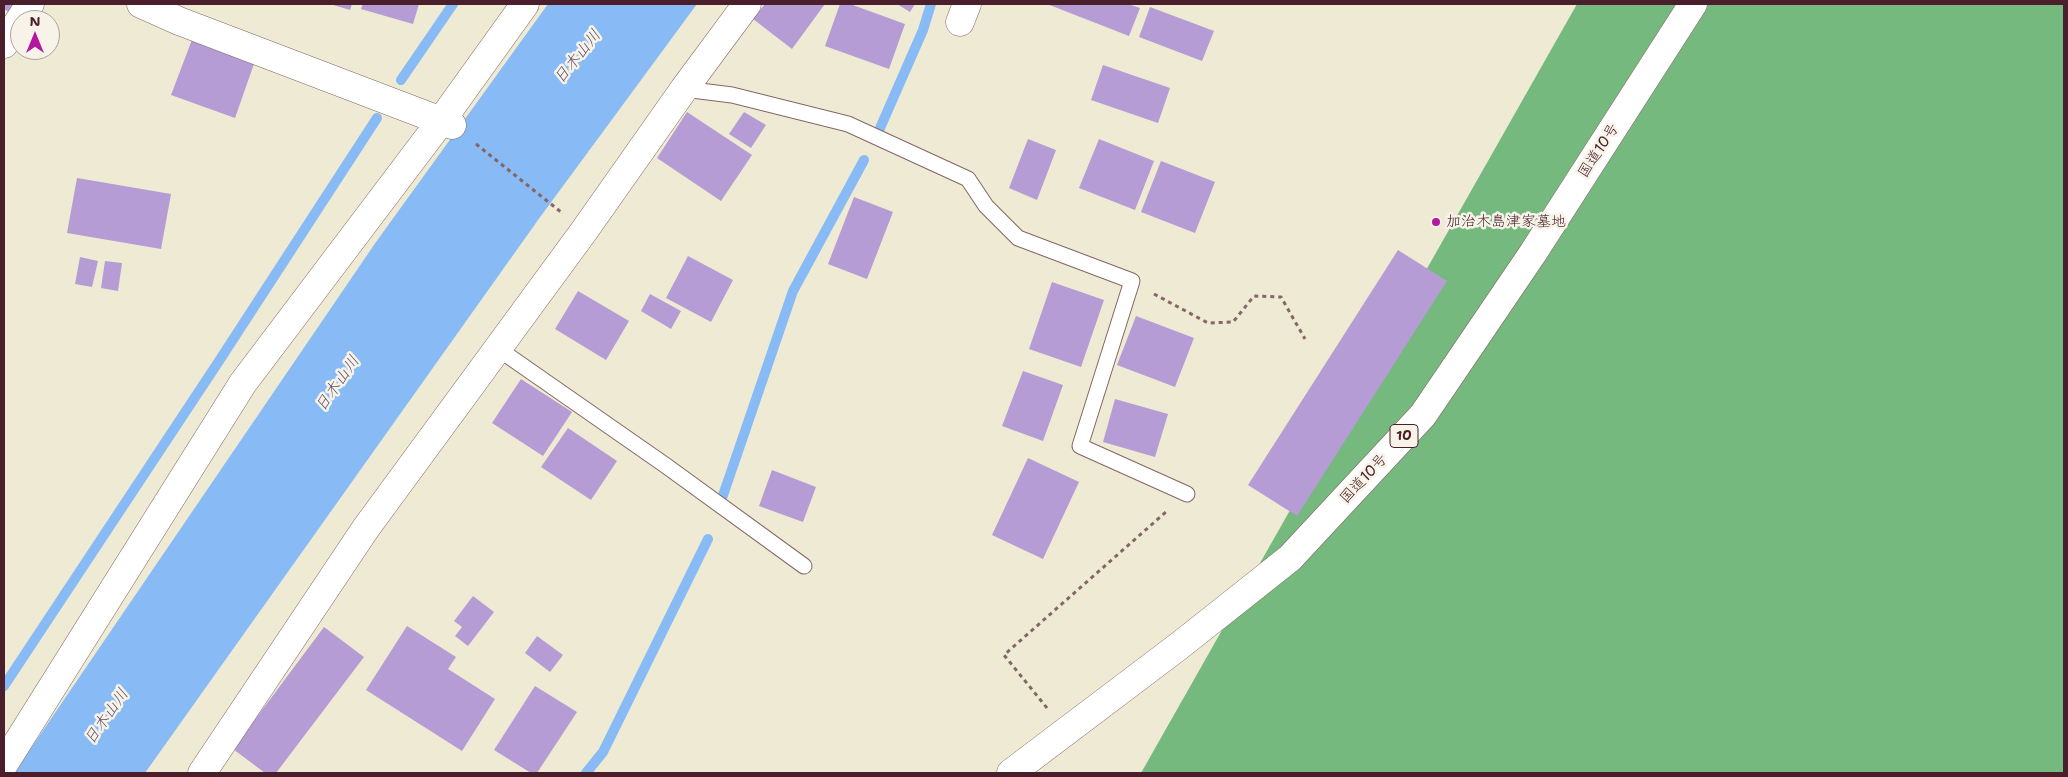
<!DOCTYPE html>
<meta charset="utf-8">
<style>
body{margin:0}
#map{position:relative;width:2068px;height:777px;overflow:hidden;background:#efead3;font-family:"Shantell Sans",sans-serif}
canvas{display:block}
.frame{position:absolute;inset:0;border:5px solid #4a1f2b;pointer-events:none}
.north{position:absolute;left:10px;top:10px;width:50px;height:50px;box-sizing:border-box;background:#f7f3e8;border:1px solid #b29e9c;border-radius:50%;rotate:0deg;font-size:14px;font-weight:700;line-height:20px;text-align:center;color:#4a1f2b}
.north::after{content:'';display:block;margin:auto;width:18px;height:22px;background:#b5179e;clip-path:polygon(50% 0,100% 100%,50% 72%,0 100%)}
</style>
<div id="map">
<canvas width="2068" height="777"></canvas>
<div class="frame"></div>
<div class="north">N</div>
</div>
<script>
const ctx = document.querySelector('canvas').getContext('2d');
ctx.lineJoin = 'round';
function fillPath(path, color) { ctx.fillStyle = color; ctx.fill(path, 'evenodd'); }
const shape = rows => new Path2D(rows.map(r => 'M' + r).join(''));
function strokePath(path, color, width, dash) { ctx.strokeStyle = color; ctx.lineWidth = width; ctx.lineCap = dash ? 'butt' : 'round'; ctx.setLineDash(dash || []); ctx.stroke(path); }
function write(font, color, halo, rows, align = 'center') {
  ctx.font = font + ' "Shantell Sans","Klee One",sans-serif'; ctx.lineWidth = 5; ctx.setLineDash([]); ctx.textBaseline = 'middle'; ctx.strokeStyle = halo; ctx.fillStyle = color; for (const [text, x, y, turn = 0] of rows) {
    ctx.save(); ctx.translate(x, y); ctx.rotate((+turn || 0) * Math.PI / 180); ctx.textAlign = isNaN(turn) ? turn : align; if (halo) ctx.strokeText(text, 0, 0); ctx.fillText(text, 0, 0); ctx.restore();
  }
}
fillPath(shape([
 [1577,4,2064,4,2064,773,1141,773]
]), '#75b97e');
fillPath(shape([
 [548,4,697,4,538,220,145,773,14,773,376,242]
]), '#88bbf5');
strokePath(shape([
 [401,80,453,4],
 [877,135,923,30,931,4],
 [719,507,793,291,864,160],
 [4,686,219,361,377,118],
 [586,773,603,752,708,539]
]), '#88bbf5', 10);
fillPath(shape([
 [4,4,16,4,10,13,4,9],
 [330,4,352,4,350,10],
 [363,4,419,4,413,24,361,9],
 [765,4,825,4,792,49,753,19],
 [840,4,850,4,905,24,889,69,825,46],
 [897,4,915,4,910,12],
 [1047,4,1128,4,1140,8,1129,36],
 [1150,7,1214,31,1202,61,1139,37],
 [193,37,255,61,235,118,171,95],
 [1103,65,1170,88,1158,123,1091,100],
 [687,112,752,155,721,201,657,158],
 [744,112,766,125,751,148,729,134],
 [1028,139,1056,150,1037,200,1009,188],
 [1099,139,1154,161,1135,210,1079,188],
 [1161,161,1215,182,1195,233,1141,212],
 [77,178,171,194,161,249,67,233],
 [854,197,893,212,867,279,828,264],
 [1398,250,1447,281,1297,516,1248,485],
 [688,256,733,280,711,322,666,298],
 [80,257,98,261,92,287,75,284],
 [105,261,122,263,118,291,101,288],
 [1052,282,1104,300,1081,367,1029,349],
 [578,291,629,321,606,360,555,329],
 [650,294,681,311,671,329,641,311],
 [1136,316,1194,338,1175,387,1117,365],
 [1023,371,1063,385,1043,441,1002,426],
 [521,379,572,412,543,456,492,423],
 [1115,399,1168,414,1155,457,1103,442],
 [568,428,617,461,591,500,541,467],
 [1028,458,1079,482,1043,559,992,535],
 [772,470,816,487,803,522,759,506],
 [473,596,494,612,468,646,455,636,462,627,454,621],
 [407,626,456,657,448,669,495,699,462,751,366,690],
 [324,627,364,657,276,773,265,773,233,749],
 [537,636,563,655,550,672,525,653],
 [535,686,577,712,537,773,531,773,494,750]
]), '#b69cd4');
const lane = shape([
 [684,89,732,95,848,124,968,179,986,206,1018,238,1132,281,1080,446,1187,494],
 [497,348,665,465,804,566]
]);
const street = shape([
 [141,4,179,21,452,125],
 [960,22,967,4],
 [4,44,30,4],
 [4,764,243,383,441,121,525,4],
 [202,773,366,528,584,231,684,89,747,4]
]);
const highway = shape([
 [1011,773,1179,646,1290,558,1423,415,1533,253,1693,4]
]);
strokePath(lane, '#846666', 17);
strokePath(street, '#846666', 29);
strokePath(highway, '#846666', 29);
strokePath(shape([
 [476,144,561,212],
 [1154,294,1208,323,1233,322,1254,296,1281,297,1305,339],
 [1047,708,1004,655,1167,511]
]), '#846666', 3, [4, 4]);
strokePath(lane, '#fff', 15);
strokePath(street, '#fff', 28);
strokePath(highway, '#fff', 28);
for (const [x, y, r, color] of [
 [1436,222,5,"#b5179e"]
]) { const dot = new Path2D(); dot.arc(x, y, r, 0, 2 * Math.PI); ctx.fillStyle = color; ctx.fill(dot); strokePath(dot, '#f7f3e8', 2); }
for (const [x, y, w] of [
 [1404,436,28]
]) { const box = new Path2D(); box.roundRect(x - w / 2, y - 11.5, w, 23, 4); ctx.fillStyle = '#f7f3e8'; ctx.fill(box); strokePath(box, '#4a1f2b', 1); }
write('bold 14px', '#4a1f2b', null, [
 ["10",1404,436]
]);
write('15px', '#4a1f2b', '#f7f3e8', [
 ["国道10号",1599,151,-57],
 ["国道10号",1364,479,-47]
]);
write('15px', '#4a1f2b', '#f7f3e8', [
 ["加治木島津家墓地",1446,222]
], 'left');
write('italic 16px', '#5d4e68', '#f7f3e8', [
 ["日木山川",578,57,-51],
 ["日木山川",338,384,-55],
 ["日木山川",107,717,-55]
]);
</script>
